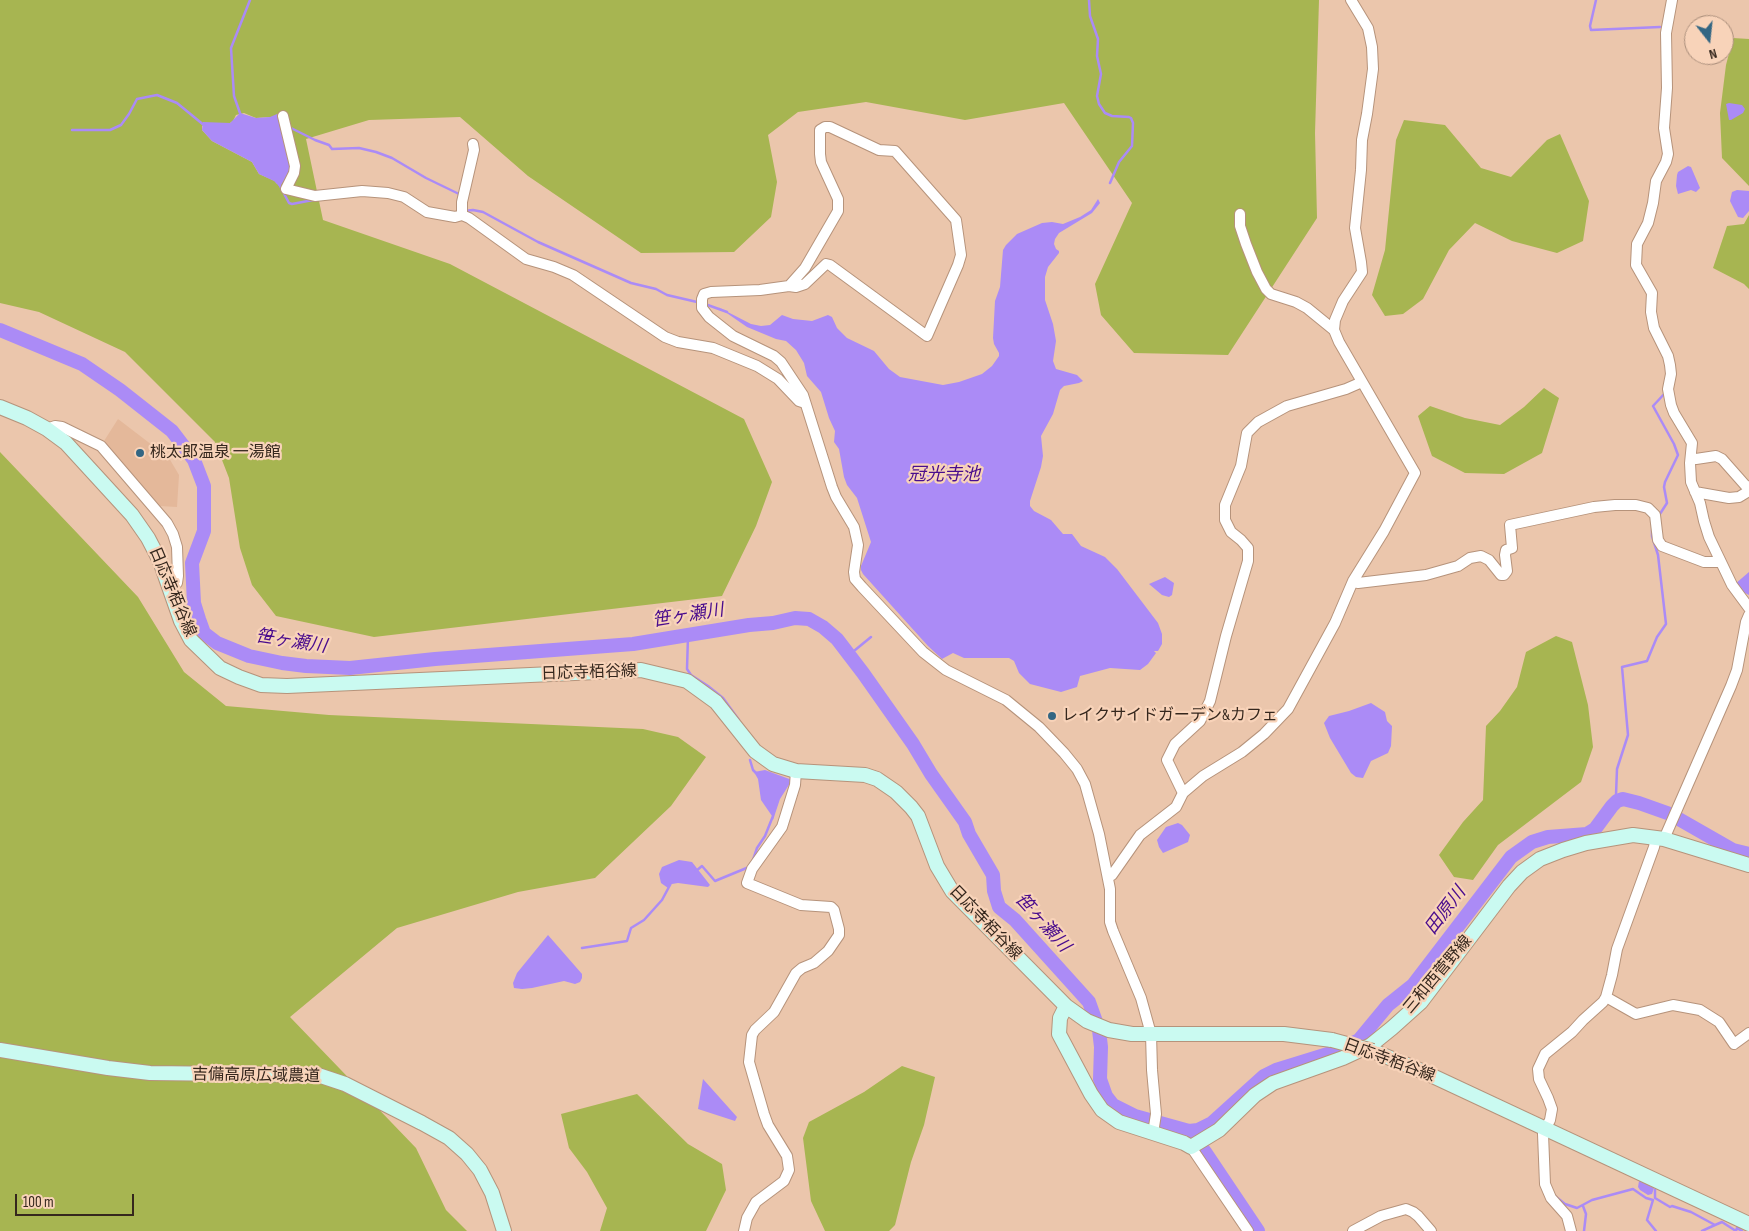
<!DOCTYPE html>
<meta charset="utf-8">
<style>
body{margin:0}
#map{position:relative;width:1749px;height:1231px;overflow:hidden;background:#ebc6ac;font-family:"Sofia Sans Condensed",sans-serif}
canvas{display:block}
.north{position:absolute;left:1684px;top:15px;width:50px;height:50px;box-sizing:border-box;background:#f8d3b9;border:1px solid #aa8e7b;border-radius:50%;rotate:164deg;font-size:14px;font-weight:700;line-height:20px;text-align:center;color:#35271d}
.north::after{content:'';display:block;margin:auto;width:18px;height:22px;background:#336683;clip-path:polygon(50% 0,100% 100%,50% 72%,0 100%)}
.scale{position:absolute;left:15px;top:1194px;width:119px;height:22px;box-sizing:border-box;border:2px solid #35271d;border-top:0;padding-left:6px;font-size:15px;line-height:18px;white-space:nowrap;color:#35271d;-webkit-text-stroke:4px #f8d3b9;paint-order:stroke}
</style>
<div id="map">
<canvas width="1749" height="1231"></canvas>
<div class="north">N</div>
<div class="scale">100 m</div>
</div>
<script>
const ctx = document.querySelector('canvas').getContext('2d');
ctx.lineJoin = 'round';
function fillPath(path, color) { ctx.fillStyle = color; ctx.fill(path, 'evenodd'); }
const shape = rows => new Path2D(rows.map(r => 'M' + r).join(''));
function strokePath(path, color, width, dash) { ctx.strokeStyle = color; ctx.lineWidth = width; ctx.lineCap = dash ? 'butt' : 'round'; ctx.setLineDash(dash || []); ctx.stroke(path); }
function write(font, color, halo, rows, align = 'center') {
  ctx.font = font + ' "Sofia Sans Condensed","Noto Sans JP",sans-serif'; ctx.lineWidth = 4.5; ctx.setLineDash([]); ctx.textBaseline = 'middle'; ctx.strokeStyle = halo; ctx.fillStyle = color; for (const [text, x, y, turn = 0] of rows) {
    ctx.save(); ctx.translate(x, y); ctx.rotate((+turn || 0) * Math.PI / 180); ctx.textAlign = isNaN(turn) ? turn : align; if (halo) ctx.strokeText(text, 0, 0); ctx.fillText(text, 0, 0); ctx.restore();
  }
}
fillPath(shape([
 [118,419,169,458,179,475,177,507,160,506,104,441]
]), '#e4b89a');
fillPath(shape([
 [0,0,1319,0,1315,133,1317,218,1228,355,1134,353,1101,315,1095,284,1132,203,1064,103,965,120,866,102,798,112,768,135,777,182,771,217,734,252,641,253,528,176,460,117,369,120,306,139,323,220,450,264,744,419,772,482,756,526,722,596,374,637,276,616,252,585,240,548,229,478,215,442,125,352,39,312,0,303],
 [244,113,256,118,270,117,277,184,275,181,259,174,252,162,212,141,202,130,202,126,210,123,230,123,233,121,236,115],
 [1733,38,1749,39,1749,186,1722,158,1720,113,1726,65],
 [1404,120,1445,125,1481,168,1511,177,1547,140,1560,134,1589,201,1583,241,1557,253,1512,241,1475,223,1449,250,1423,299,1403,314,1385,316,1372,295,1385,250,1396,140],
 [1749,215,1749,289,1744,284,1713,268,1727,226,1744,224],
 [1544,388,1559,398,1542,453,1504,474,1465,473,1432,456,1418,416,1430,406,1465,418,1500,425,1524,407],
 [0,452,138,597,184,672,226,706,329,715,643,729,678,737,706,757,671,806,595,878,518,892,397,928,290,1017,416,1148,446,1210,467,1231,0,1231],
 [1556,636,1572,642,1588,705,1593,747,1581,782,1498,845,1473,880,1454,877,1439,855,1463,822,1483,800,1486,726,1500,711,1517,687,1526,652],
 [902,1066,935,1077,924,1125,911,1162,895,1225,889,1231,825,1231,811,1201,803,1138,809,1122,864,1092],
 [637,1094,688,1144,722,1164,726,1190,706,1231,600,1231,607,1208,587,1172,569,1148,561,1114]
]), '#a7b551');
fillPath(shape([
 [1729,103,1742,105,1745,109,1743,113,1731,120,1729,120,1726,104],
 [240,113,256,118,270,117,277,114,280,115,290,166,289,173,281,185,279,186,274,181,259,174,252,162,212,141,202,130,203,122,230,123],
 [1688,166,1691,167,1700,188,1696,192,1691,190,1678,194,1676,186,1677,175,1678,172],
 [1737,190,1749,191,1749,211,1743,218,1738,217,1730,201,1732,192],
 [1098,199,1100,203,1092,213,1059,233,1055,239,1054,244,1056,249,1059,251,1059,253,1048,267,1045,277,1045,300,1053,324,1056,341,1053,361,1056,369,1077,375,1083,381,1079,383,1064,386,1060,390,1053,414,1041,436,1043,456,1041,467,1030,501,1030,506,1034,511,1051,520,1063,534,1072,534,1081,546,1105,557,1117,569,1158,623,1162,634,1162,644,1158,651,1154,651,1156,653,1148,664,1140,670,1110,668,1080,676,1077,687,1061,692,1030,684,1019,673,1014,661,1009,658,964,658,953,653,942,659,928,646,863,574,861,570,861,566,871,542,857,498,847,485,844,477,839,449,834,442,835,431,829,418,821,392,807,376,804,363,796,350,786,341,776,339,747,327,718,307,751,324,761,326,770,325,782,315,793,319,812,321,828,315,832,317,837,328,847,338,874,351,889,369,900,377,943,385,959,382,982,374,992,366,999,356,999,353,994,344,993,338,995,301,1000,287,1003,250,1006,245,1017,234,1042,223,1052,222,1063,224,1080,217,1091,210],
 [1749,572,1749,595,1741,591,1735,584],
 [1165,577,1174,583,1172,595,1169,597,1162,595,1149,584],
 [1371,703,1385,712,1387,721,1392,726,1391,746,1388,753,1371,761,1363,778,1356,777,1351,773,1330,738,1324,723,1329,716,1349,711],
 [765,770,792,780,780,799,773,820,772,816,761,800,758,779,754,772],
 [1178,823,1182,825,1190,835,1188,842,1163,853,1159,847,1157,840,1166,827],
 [679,860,692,862,710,885,708,887,678,883,672,884,668,888,661,883,659,874,662,867],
 [548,935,582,974,582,978,580,982,575,984,564,981,532,988,522,989,514,988,513,983,517,973],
 [703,1079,737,1117,735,1121,698,1109],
 [1639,1181,1654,1188,1652,1194,1648,1195,1640,1190,1638,1187]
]), '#ab8bf6');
strokePath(shape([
 [1089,0,1090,16,1098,39,1097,56,1101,74,1097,96,1099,104,1105,113,1112,116,1129,117,1131,118,1133,123,1132,146,1119,162,1110,183],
 [1596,0,1590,26,1591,30,1660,27],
 [241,116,234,96,231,48,250,0],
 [289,127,315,140,329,145,332,149,359,148,376,152,392,158,426,178,459,194,459,196],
 [72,130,110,130,121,125,129,114,137,99,157,95,177,103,205,126],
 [279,184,289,203,292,204,313,200],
 [464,211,473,210,483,212,538,242,631,283,656,289,667,295,697,302],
 [705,304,727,312],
 [1658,517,1667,503,1664,487,1665,482,1678,455,1674,444,1653,406,1666,392],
 [688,636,687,669,691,675,708,686,723,698,739,720],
 [849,655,871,637],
 [750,760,753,770,756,773],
 [1617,801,1616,795,1617,769,1628,735,1622,667,1647,661,1657,637,1666,624,1658,555,1652,536,1652,530],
 [753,860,757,848,765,836,773,816],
 [696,871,702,866,715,881,749,867],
 [582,948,627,941,631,928,644,920,662,900,670,885],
 [1655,1190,1655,1198,1670,1207,1672,1206,1691,1212,1715,1225,1722,1222,1736,1231,1737,1228,1742,1231],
 [1555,1196,1565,1204,1577,1208,1592,1200,1633,1189,1646,1198,1653,1200,1647,1220,1656,1231],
 [1583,1206,1586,1214,1584,1231],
 [1702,1231,1715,1225]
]), '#ab8bf6', 2.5);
strokePath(shape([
 [0,330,82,364,120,390,172,431,194,460,204,486,204,531,192,563,194,603,199,619,204,633,217,643,249,656,282,663,306,666,350,668,435,659,633,644,749,625,773,623,795,618,809,619,823,627,837,639,863,673,913,744,931,774,965,822,969,834,993,875,994,891,999,907,1015,920,1089,1002,1099,1030,1101,1047,1100,1079,1106,1096,1113,1105,1135,1116,1189,1131,1205,1152,1258,1231],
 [1189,1131,1198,1130,1212,1123,1264,1076,1276,1070,1331,1053,1359,1040,1388,1005,1413,985,1511,857,1532,842,1548,837,1587,834,1595,829,1612,806,1617,801,1623,799,1639,803,1670,814,1733,850,1749,854]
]), '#ab8bf6', 14);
const street = shape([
 [1672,0,1666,33,1667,88,1664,128,1668,154,1666,162,1656,181,1653,203,1648,223,1637,244,1636,265,1652,293,1651,312,1654,328,1668,356,1670,365,1671,374,1668,389,1671,405,1674,413,1692,443,1690,463,1691,482,1700,503,1704,521,1709,537,1732,585,1749,608],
 [283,116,295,166,294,173,286,189,315,196,362,191,388,193,404,197,427,212,455,217,462,215,469,218,526,259,554,267,573,275,665,337,678,342,713,348,757,366,778,379,799,401,805,403],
 [1240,214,1240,226,1246,244,1257,272,1266,289,1271,294,1296,302,1307,308,1334,330],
 [462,215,462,202,474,150,473,144],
 [789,286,805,268,838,211,838,199,821,162,820,154,820,130,825,127,830,127,879,150,895,151,956,220,961,255,958,265,927,336,830,265,826,264,805,284,796,287,789,286,760,290,711,292,704,294,702,299,702,308,709,317,733,336,774,356,781,362,803,395,832,487,836,497,854,527,858,545,854,572,855,579,862,587,923,652,946,670,1006,700,1039,727,1064,753,1077,769,1085,784,1099,834,1110,889,1110,922,1113,931,1141,998,1151,1034,1152,1070,1156,1114,1153,1133],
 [47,429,55,426,62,427,101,446,167,523,173,534,177,547,178,576,177,583,169,589],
 [1691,458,1696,459,1716,456,1722,459,1745,485,1749,487],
 [1695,492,1729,498,1739,497,1749,491],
 [1353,581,1358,583,1426,575,1458,566,1470,558,1481,556,1489,560,1501,575,1504,575,1507,571,1505,555,1506,550,1512,548,1510,525,1594,507,1615,505,1636,505,1648,508,1655,515,1658,540,1662,546,1704,562,1720,562],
 [1183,793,1167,760,1175,744,1200,721,1210,701,1226,636,1248,561,1248,548,1241,540,1231,532,1225,520,1225,505,1241,466,1247,433,1258,422,1287,406,1346,389,1362,382],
 [1656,837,1654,847,1617,949,1612,975,1606,997,1636,1014,1673,1005,1700,1010,1719,1022,1734,1044,1749,1033],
 [1664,839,1731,686,1737,670,1746,622,1749,615],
 [1108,877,1112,875,1140,835,1176,807,1183,793,1203,776,1242,752,1264,734,1288,709,1335,623,1353,581,1384,531,1415,473,1339,342,1334,330,1335,320,1343,301,1362,272,1361,262,1355,228,1361,170,1362,140,1367,114,1373,69,1372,47,1368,28,1351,0],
 [1191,1147,1248,1231],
 [744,1231,747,1218,756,1202,784,1181,789,1170,787,1156,768,1125,764,1114,749,1062,752,1035,755,1030,774,1012,796,973,802,968,814,963,828,951,839,935,839,929,834,910,831,907,801,905,747,883,752,869,782,827,795,785,796,771],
 [1353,1231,1381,1216,1406,1209,1413,1212,1418,1216,1431,1231],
 [1571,1231,1567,1216,1551,1198,1545,1184,1543,1134,1550,1120,1552,1109,1548,1098,1539,1079,1538,1069,1545,1054,1572,1032,1583,1020,1603,1002,1606,997]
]);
const secondary = shape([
 [0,407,27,418,47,429,66,443,132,515,148,538,160,561,181,621,191,640,220,668,239,677,261,685,287,686,641,670,687,681,716,702,755,751,773,764,796,771,865,775,877,779,896,792,911,807,918,816,937,866,952,891,1066,1006,1087,1021,1109,1030,1132,1034,1284,1034,1332,1040],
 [1066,1006,1060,1018,1059,1034,1091,1094,1102,1110,1119,1122,1184,1143,1191,1147,1219,1130,1255,1095,1273,1083,1343,1058,1371,1045,1392,1028,1421,1002,1509,886,1522,872,1540,859,1563,850,1586,843,1633,835,1664,839,1749,865],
 [0,1050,108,1068,150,1073,318,1075,345,1084,422,1123,449,1138,467,1154,480,1170,492,1193,504,1231],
 [1373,1051,1424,1072,1749,1224]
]);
strokePath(street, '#b6937b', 12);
strokePath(secondary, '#b6937b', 16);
strokePath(street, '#fff', 10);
strokePath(secondary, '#cafaf1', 14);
const secondaryBridge = shape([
 [1332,1040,1373,1051]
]);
strokePath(secondaryBridge, '#b6937b', 16, []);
strokePath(secondaryBridge, '#cafaf1', 14);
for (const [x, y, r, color] of [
 [140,453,5,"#336683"],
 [1052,716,5,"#336683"]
]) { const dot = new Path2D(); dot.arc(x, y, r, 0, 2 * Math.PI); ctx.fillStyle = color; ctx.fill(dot); strokePath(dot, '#f8d3b9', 2); }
write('16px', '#35271d', '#f8d3b9', [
 ["桃太郎温泉 一湯館",150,453],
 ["レイクサイドガーデン&カフェ",1062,716]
], 'left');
write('16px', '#35271d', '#f8d3b9', [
 ["日応寺栢谷線",172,592,67],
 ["日応寺栢谷線",589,673,-2],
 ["日応寺栢谷線",985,923,46],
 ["三和西菅野線",1438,975,-50],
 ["日応寺栢谷線",1389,1061,20],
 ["吉備高原広域農道",256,1076,1]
]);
write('italic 18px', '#490c8d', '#f8d3b9', [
 ["冠光寺池",944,475],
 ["笹ヶ瀬川",688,616,-9],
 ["笹ヶ瀬川",291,642,9],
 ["田原川",1446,911,-53],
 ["笹ヶ瀬川",1042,923,48]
]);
</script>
